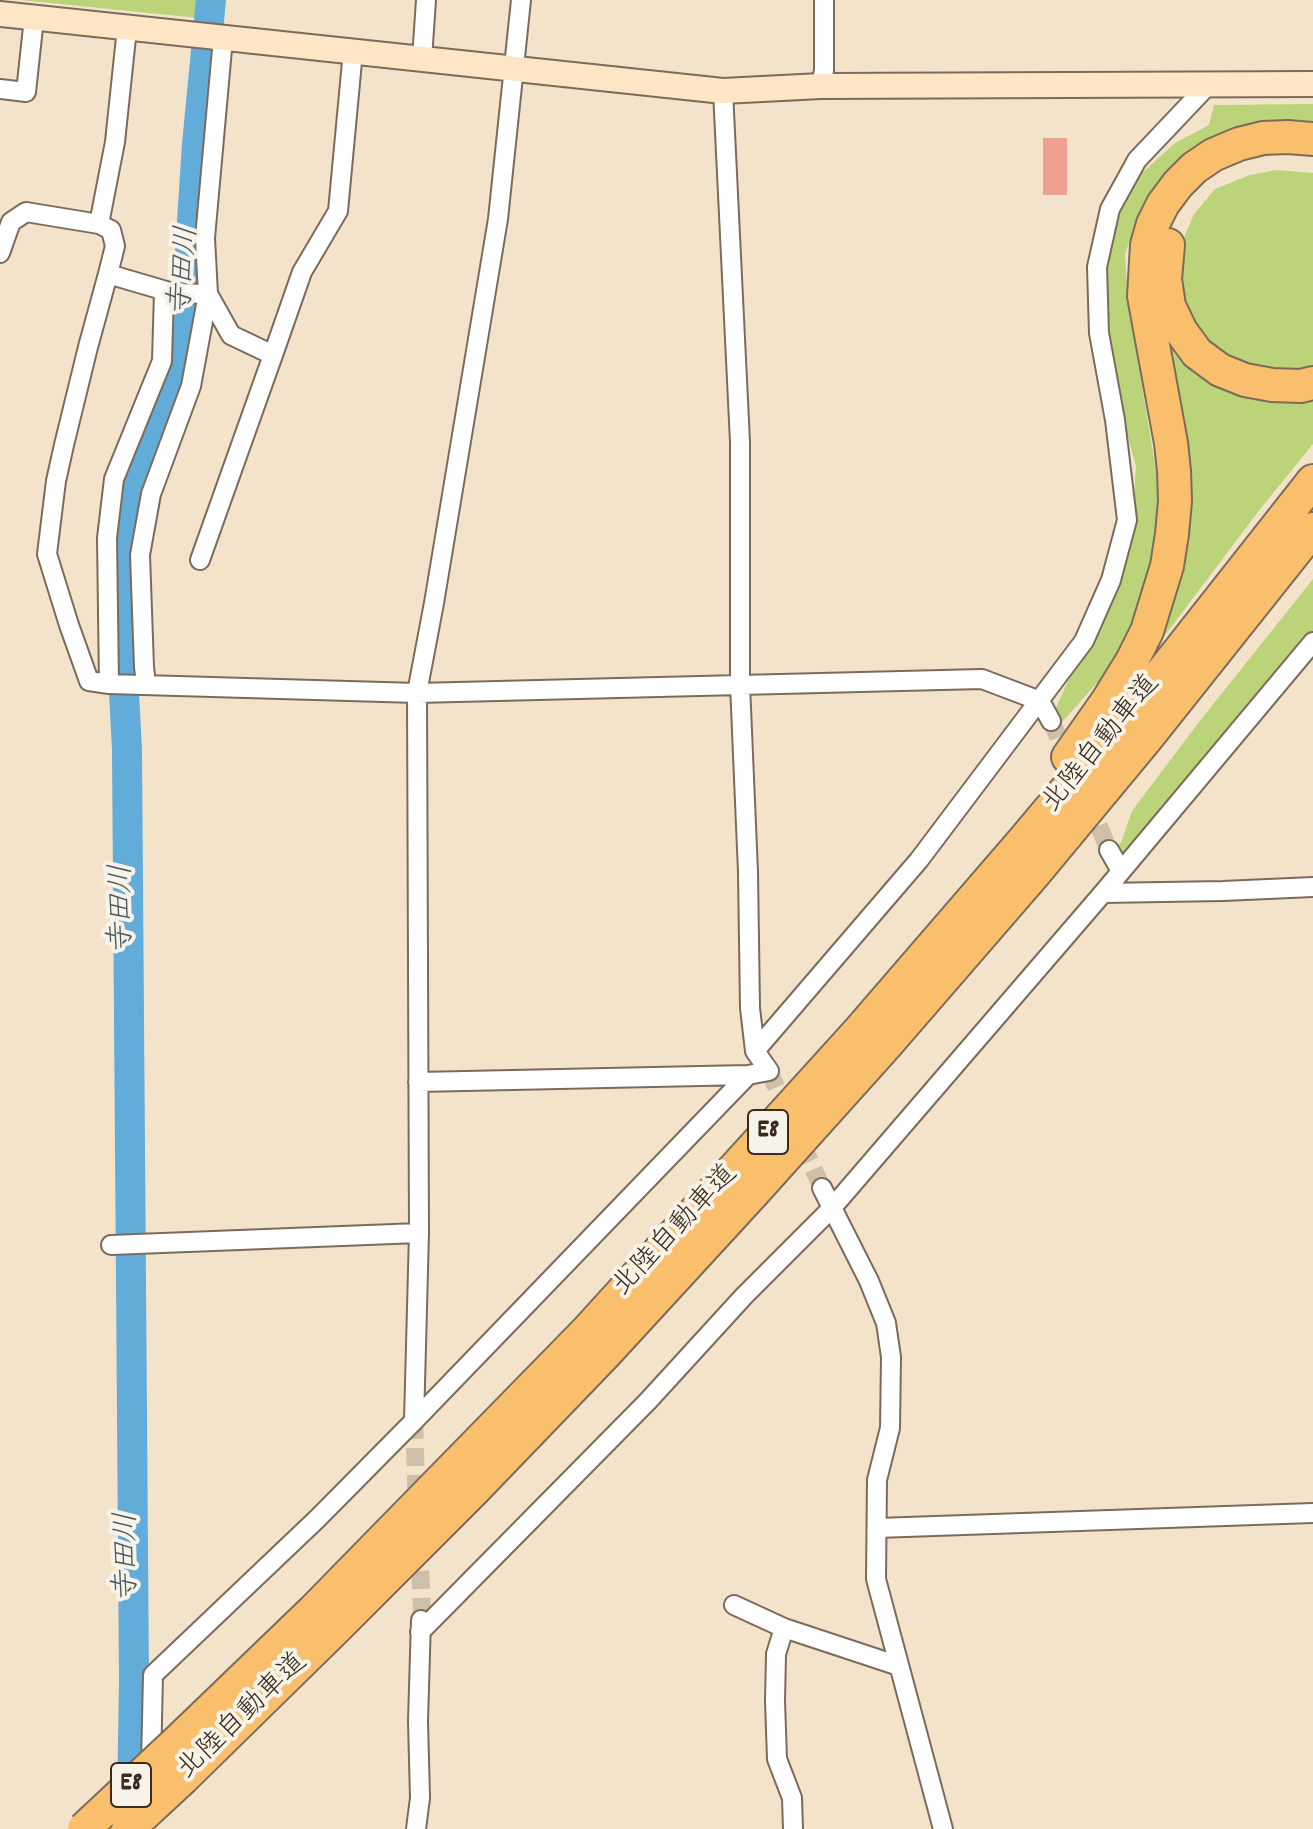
<!DOCTYPE html>
<meta charset="utf-8">
<style>
body{margin:0}
canvas{display:block;background:#f4e3cb}
</style>
<canvas width="1313" height="1829"></canvas>
<script>
const ctx = document.querySelector('canvas').getContext('2d');
ctx.lineJoin = 'round';
function fillPath(path, color) { ctx.fillStyle = color; ctx.fill(path, 'evenodd'); }
const shape = rows => new Path2D(rows.map(r => 'M' + r).join(''));
function strokePath(path, color, width, dash) { ctx.strokeStyle = color; ctx.lineWidth = width; ctx.lineCap = dash ? 'butt' : 'round'; ctx.setLineDash(dash || []); ctx.stroke(path); }
function write(font, color, halo, rows, align = 'center') {
  ctx.font = font + ' Dekko,"Klee One",sans-serif'; ctx.lineWidth = 8; ctx.setLineDash([]); ctx.textBaseline = 'middle'; ctx.strokeStyle = halo; ctx.fillStyle = color; for (const [text, x, y, turn = 0] of rows) {
    ctx.save(); ctx.translate(x, y); ctx.rotate((+turn || 0) * Math.PI / 180); ctx.textAlign = isNaN(turn) ? turn : align; if (halo) ctx.strokeText(text, 0, 0); ctx.fillText(text, 0, 0); ctx.restore();
  }
}
fillPath(shape([
 [21,0,200,0,198,18],
 [1313,104,1313,132,1160,186,1135,225,1125,254,1128,301,1161,501,1160,537,1134,620,1113,665,1062,722,1055,710,1069,679,1111,601,1132,526,1136,466,1104,351,1104,244,1121,205,1142,173,1175,143,1209,125,1214,105],
 [1276,170,1313,173,1313,374,1226,363,1180,312,1180,247,1194,214,1215,189,1250,175],
 [1167,337,1191,364,1232,393,1285,401,1313,397,1313,444,1261,508,1163,638,1179,568],
 [1313,579,1313,632,1128,857,1117,849,1122,840,1132,811,1199,722]
]), '#bcd479');
strokePath(shape([
 [132,1803,134,1681,127,750,123,673,123,596,131,479,179,365,188,283,197,144,211,0]
]), '#62acda', 30);
fillPath(shape([
 [1043,138,1067,138,1067,195,1043,195]
]), '#ee9f90');
strokePath(shape([
 [1051,721,1069,760],
 [1088,801,1109,850],
 [769,1071,822,1188],
 [414,1421,417,1507],
 [419,1544,422,1613]
]), '#cfbea8', 18, [18, 9]);
const street = shape([
 [353,51,338,211,302,272,273,355,231,335,208,294,173,293,108,274,88,347,64,445,56,481,47,554,69,625,89,681,109,684,417,693,982,679,1040,701,1051,721],
 [422,59,426,0],
 [821,86,824,70,824,0],
 [0,89,26,92,34,18],
 [99,224,111,230,115,246,108,274],
 [0,253,11,222,26,212,99,224,115,142,127,28],
 [200,560,273,355],
 [109,684,107,538,114,479,162,361,164,291],
 [146,684,144,667,140,555,151,494,191,386,208,294,205,238,223,38],
 [1109,850,1121,871],
 [1103,893,1223,891,1313,887],
 [755,1051,919,860,1084,641,1111,580,1127,520,1115,420,1099,333,1097,267,1110,209,1137,160,1209,84],
 [418,1082,748,1075,769,1071,755,1051,750,1008,748,872,740,684,740,442,723,91],
 [822,1188,869,1281,886,1323,891,1357,890,1428,877,1480,876,1579,943,1829],
 [111,1245,419,1233],
 [414,1421,419,1233,417,693,434,603,498,219,521,0],
 [877,1528,1313,1513],
 [734,1605,784,1628,776,1654,775,1701,777,1759,792,1798,793,1829],
 [784,1628,899,1666],
 [420,1632,648,1401,744,1296,831,1209,1103,893,1313,642],
 [151,1766,153,1675,317,1519,414,1421,748,1075],
 [416,1829,420,1798,418,1721,421,1620]
]);
const secondary = shape([
 [0,14,723,91,821,86,1313,84]
]);
const highway = shape([
 [1168,245,1165,279,1169,306,1181,331,1197,353,1220,370,1245,380,1272,385,1301,386,1313,383],
 [1068,757,1108,700,1132,661,1147,631,1167,566,1172,534,1175,501,1174,471,1171,443,1144,296,1147,245,1153,224,1163,204,1178,184,1194,168,1213,155,1239,144,1263,138,1288,137,1313,139],
 [177,1742,314,1610,587,1331,860,1030,1024,840,1124,721,1313,481],
 [183,1778,334,1630,474,1490,605,1354,753,1193,886,1045,1034,874,1146,739,1313,529]
]);
strokePath(street, '#7c6b5b', 22);
strokePath(secondary, '#7c6b5b', 28);
strokePath(highway, '#7c6b5b', 36);
strokePath(street, '#fff', 18);
strokePath(secondary, '#fde5c5', 24);
strokePath(highway, '#f9bf6d', 32);
const highwayBridge = shape([
 [84,1829,177,1742],
 [128,1829,183,1778]
]);
strokePath(highwayBridge, '#7c6b5b', 36, []);
strokePath(highwayBridge, '#f9bf6d', 32);
for (const [x, y, w] of [
 [768,1132,40],
 [131,1785,40]
]) { const box = new Path2D(); box.roundRect(x - w / 2, y - 22, w, 44, 6); ctx.fillStyle = '#f7f3e8'; ctx.fill(box); strokePath(box, '#3b2a1e', 2); }
write('bold 26px', '#3b2a1e', null, [
 ["E8",768,1132],
 ["E8",131,1785]
]);
write('28px', '#3b2a1e', '#f7f3e8', [
 ["北陸自動車道",1103,745,-51],
 ["北陸自動車道",677,1232,-47],
 ["北陸自動車道",244,1718,-44]
]);
write('italic 30px', '#495860', '#f7f3e8', [
 ["寺田川",187,271,-85],
 ["寺田川",125,909,-90],
 ["寺田川",130,1557,-90]
]);
</script>
